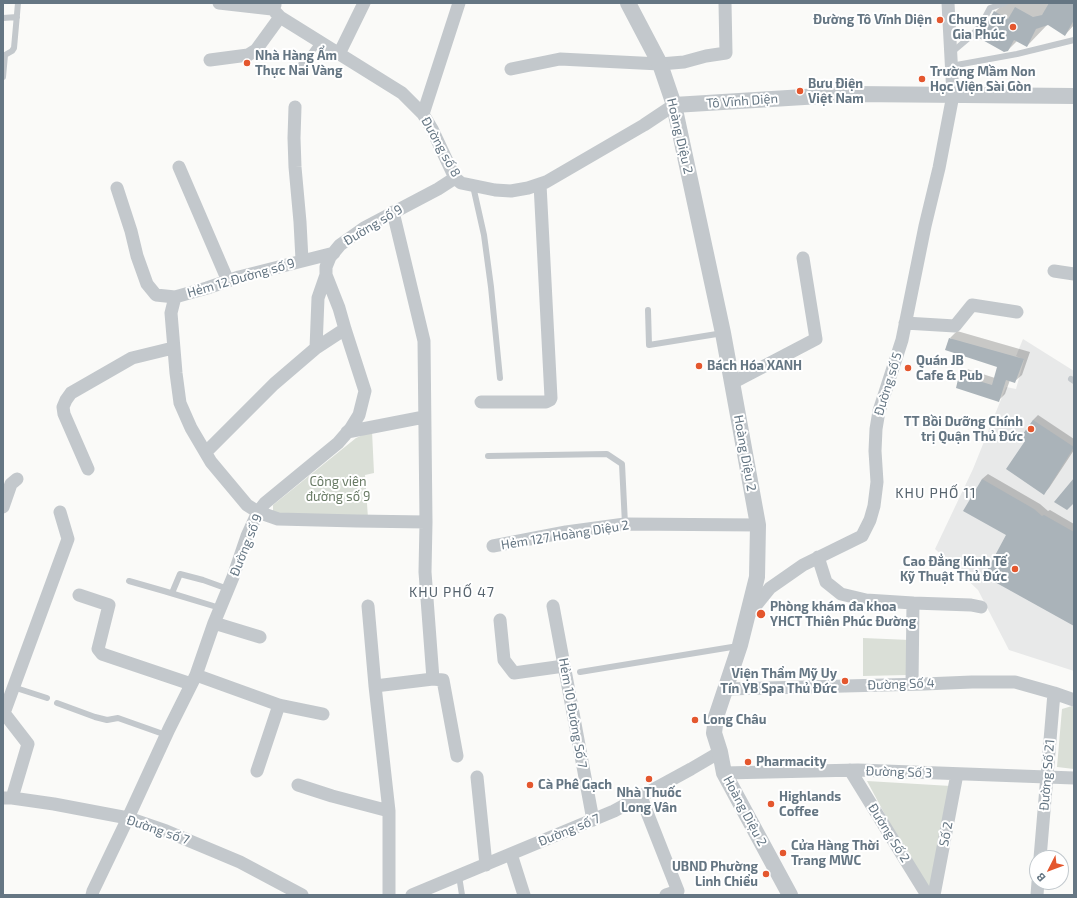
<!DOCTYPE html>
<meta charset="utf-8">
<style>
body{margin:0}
#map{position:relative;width:1077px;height:898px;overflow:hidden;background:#fafaf8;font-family:"Exo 2",sans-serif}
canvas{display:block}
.frame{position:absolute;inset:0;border:4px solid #657683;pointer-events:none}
.north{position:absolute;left:1029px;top:850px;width:40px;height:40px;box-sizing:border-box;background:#fff;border:1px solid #c1c8cd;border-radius:50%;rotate:228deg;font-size:11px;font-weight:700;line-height:16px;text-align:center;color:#657683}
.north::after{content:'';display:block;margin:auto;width:14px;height:18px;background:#e4572e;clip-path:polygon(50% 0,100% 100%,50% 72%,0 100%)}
</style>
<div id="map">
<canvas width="1077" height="898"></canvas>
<div class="frame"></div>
<div class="north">B</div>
</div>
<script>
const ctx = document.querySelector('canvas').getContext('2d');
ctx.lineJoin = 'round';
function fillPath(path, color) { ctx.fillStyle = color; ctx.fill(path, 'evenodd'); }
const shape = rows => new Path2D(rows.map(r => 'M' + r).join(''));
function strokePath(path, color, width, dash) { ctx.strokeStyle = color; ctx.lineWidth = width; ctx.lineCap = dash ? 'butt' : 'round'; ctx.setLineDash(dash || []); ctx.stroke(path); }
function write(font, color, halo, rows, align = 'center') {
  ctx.font = font + ' "Exo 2",sans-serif'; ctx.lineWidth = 4; ctx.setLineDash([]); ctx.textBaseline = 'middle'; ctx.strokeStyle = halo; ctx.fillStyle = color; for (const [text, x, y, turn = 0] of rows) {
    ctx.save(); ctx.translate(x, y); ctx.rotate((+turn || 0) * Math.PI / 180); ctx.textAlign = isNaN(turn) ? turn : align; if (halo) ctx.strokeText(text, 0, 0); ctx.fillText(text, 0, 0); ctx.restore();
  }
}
fillPath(shape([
 [1023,339,1074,371,1074,671,1009,650,978,590,935,549,973,469,1006,387,1016,389,1024,360,1016,356]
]), '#e8e9e9');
fillPath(shape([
 [372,431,374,473,365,475,368,518,279,517,273,511,273,505,356,438],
 [863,638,910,640,908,675,863,676],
 [1072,706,1074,707,1074,769,1057,767,1062,709],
 [867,781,951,786,928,895]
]), '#dadfd7');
fillPath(shape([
 [1004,3,1074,3,1074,25,1065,35,1048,24,1027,46,1017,41,1008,50,995,12],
 [957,331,1030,352,1022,375,1015,381,1010,380,1005,394,998,401,960,376,967,369,995,378,999,367,950,338],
 [1038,415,1074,439,1074,450,1049,488,1044,493,1026,441,1033,420],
 [988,474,1040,504,1048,511,1050,510,1074,524,1074,625,1007,535,982,479]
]), '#0003');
fillPath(shape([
 [1049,3,1074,3,1074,20,1065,36,1048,25,1036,29,1027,47,1014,40,1008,51,1004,52,979,38,994,11,1008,19,1015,7,1033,17,1042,15],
 [949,338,1024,359,1015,383,1006,380,999,402,956,388,959,375,992,385,997,367,945,350],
 [1033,420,1074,447,1044,495,1006,469,1025,441,1020,438],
 [1074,478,1074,503,1067,510,1054,502],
 [982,479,1034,509,1042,516,1044,515,1074,532,1074,626,984,576,1006,535,963,511]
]), '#aab3b9');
strokePath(shape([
 [3,18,17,17],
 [951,53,970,37,981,25,990,8,1005,3],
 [951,66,1017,54,1074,40],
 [296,70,311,53,319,42],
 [3,77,5,55,12,51,14,48,18,3],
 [473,186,484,235,491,287,500,378],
 [648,310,649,345,723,333],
 [1071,379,1074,381],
 [488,456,607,454,622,464,625,524],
 [129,581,164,591,220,608],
 [172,593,180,574,203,580,228,589],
 [580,672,738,646],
 [13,687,47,698],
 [57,703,95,717,107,720,118,718,166,735],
 [459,876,462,895]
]), '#c3c8cc', 6);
strokePath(shape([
 [219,3,272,9,275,5],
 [267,3,280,17,402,93,423,114,432,129,455,178,461,183,495,190,511,191,528,188,546,182,644,125,674,105],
 [339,54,364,3],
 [210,60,248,55,256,50,280,17],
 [511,69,560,59,660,64,684,62,706,56,726,53,725,3],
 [295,107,294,138,295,167,300,222,302,260],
 [423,114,459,3],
 [179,167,228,281],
 [117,188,131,231,137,256,147,284,156,295,175,297],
 [393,212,424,341,426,522,425,572,433,679],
 [334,253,239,277,207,288,175,297,171,313,176,373,180,403,191,428,211,462,247,505,258,512,278,519,357,521,426,522],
 [1054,271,1074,274],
 [905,323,955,326,972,305,1017,312],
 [316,348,318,298,326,275],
 [732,383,816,339,803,258],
 [481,402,546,402,550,400,551,398,540,184],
 [347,432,424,417],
 [206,452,274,384,316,348,345,329],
 [88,469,64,414,63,407,66,400,71,393,132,358,173,348],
 [3,507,11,484,17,479],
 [493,546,566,532,625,524,758,525],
 [818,557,826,582,841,594,866,600,913,603,912,684],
 [79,595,109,605,98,649,102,654,191,684],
 [913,603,971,605,981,607],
 [368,606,375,686,389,811,389,895],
 [553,606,593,820],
 [749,614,770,588,803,565,862,536,870,520,874,506,877,482,875,451,876,429,879,411,902,340,925,226,939,168,953,95,948,3],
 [500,620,504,660,514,673,564,666],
 [214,623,260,637],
 [196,675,279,705,323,714],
 [375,686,433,679,443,680,457,756],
 [726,689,924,684,972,682,1015,682,1054,693,1074,700],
 [850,770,927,895],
 [257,771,279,705],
 [724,773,858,770,1074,778],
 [477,777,486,865],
 [298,785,332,796,389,811],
 [641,797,678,891,666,895],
 [3,798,12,798,54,804,128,818,166,831,240,862,302,895],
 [12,798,28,744,4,713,68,539,60,512],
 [511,854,524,895],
 [1040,858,1054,693],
 [92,895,93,891,128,818,169,729,196,675,214,623,233,577,247,536,258,512,265,503,338,443,351,428,359,415,365,391,345,329,339,308,326,275,326,267,330,257,340,245,364,228,438,189,455,178],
 [412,895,614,811,691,769,720,752],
 [934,895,957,774],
 [1037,895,1038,882]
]), '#c3c8cc', 13);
strokePath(shape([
 [628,3,660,64,674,105,723,333,758,525,757,577,740,645,716,717,714,733,720,752,724,773,790,895],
 [674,105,853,94,1074,96]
]), '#c3c8cc', 16);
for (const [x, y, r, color] of [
 [940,20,4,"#e4572e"],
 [1013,27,4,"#e4572e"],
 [247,63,4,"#e4572e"],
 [922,79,4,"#e4572e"],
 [800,91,4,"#e4572e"],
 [699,366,4,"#e4572e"],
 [908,368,4,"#e4572e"],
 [1031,429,4,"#e4572e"],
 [1015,569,4,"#e4572e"],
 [761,614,5,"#e4572e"],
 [845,681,4,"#e4572e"],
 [695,720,4,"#e4572e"],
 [748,762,4,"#e4572e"],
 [649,779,4,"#e4572e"],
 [530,785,4,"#e4572e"],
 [771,804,4,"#e4572e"],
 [783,853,4,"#e4572e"],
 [766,874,4,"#e4572e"]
]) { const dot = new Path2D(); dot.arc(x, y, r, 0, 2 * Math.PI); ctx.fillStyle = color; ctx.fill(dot); strokePath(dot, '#fff', 1.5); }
write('bold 13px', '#657683', '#fff', [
 ["Đường Tô Vĩnh Diện",932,20,"right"],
 ["Chung cư",1005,20,"right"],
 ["Gia Phúc",1005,35,"right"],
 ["Nhà Hàng Ẩm",255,56],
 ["Thực Nai Vàng",255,71],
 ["Trường Mầm Non",930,72],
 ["Học Viện Sài Gòn",930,87],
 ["Bưu Điện",808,84],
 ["Việt Nam",808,99],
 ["Quán JB",916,361],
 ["Cafe & Pub",916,376],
 ["Bách Hóa XANH",707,366],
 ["TT Bồi Dưỡng Chính",1023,422,"right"],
 ["trị Quận Thủ Đức",1023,437,"right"],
 ["Cao Đẳng Kinh Tế",1007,562,"right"],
 ["Kỹ Thuật Thủ Đức",1007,577,"right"],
 ["Phòng khám đa khoa",770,607],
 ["YHCT Thiên Phúc Đường",770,622],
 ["Viện Thẩm Mỹ Uy",837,674,"right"],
 ["Tín YB Spa Thủ Đức",837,689,"right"],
 ["Long Châu",703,720],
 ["Pharmacity",756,762],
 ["Cà Phê Gạch",538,785],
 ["Nhà Thuốc",649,793,"center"],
 ["Long Vân",649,808,"center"],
 ["Highlands",779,797],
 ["Coffee",779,812],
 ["Cửa Hàng Thời",791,846],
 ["Trang MWC",791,861],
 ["UBND Phường",758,867,"right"],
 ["Linh Chiểu",758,882,"right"]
], 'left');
write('13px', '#657683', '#fff', [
 ["Tô Vĩnh Diện",742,101,-4],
 ["Hoàng Diệu 2",680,136,77],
 ["Đường số 8",441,147,61],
 ["Đường số 9",373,225,-31],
 ["Hẻm 12 Đường số 9",241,278,-16],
 ["Đường số 5",888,384,-73],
 ["Hoàng Diệu 2",745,453,80],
 ["Hẻm 127 Hoàng Diệu 2",565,535,-9],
 ["Đường số 9",246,545,-68],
 ["Đường Số 4",901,684,-2],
 ["Hẻm 10 Đường Số 7",573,713,80],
 ["Đường Số 3",899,772,2],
 ["Đường Số 21",1047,775,-85],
 ["Hoàng Diệu 2",745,811,62],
 ["Đường số 7",158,830,19],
 ["Đường số 7",569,830,-22],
 ["Đường Số 2",889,833,58],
 ["Số 2",946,834,-79]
]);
write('13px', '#687a64', '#fff', [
 ["Công viên",338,482],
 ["đường số 9",338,497]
]);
ctx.letterSpacing = '1px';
write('14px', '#57646e', '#fff', [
 ["KHU PHỐ 11",936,493],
 ["KHU PHỐ 47",452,592]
]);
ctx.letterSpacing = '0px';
</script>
